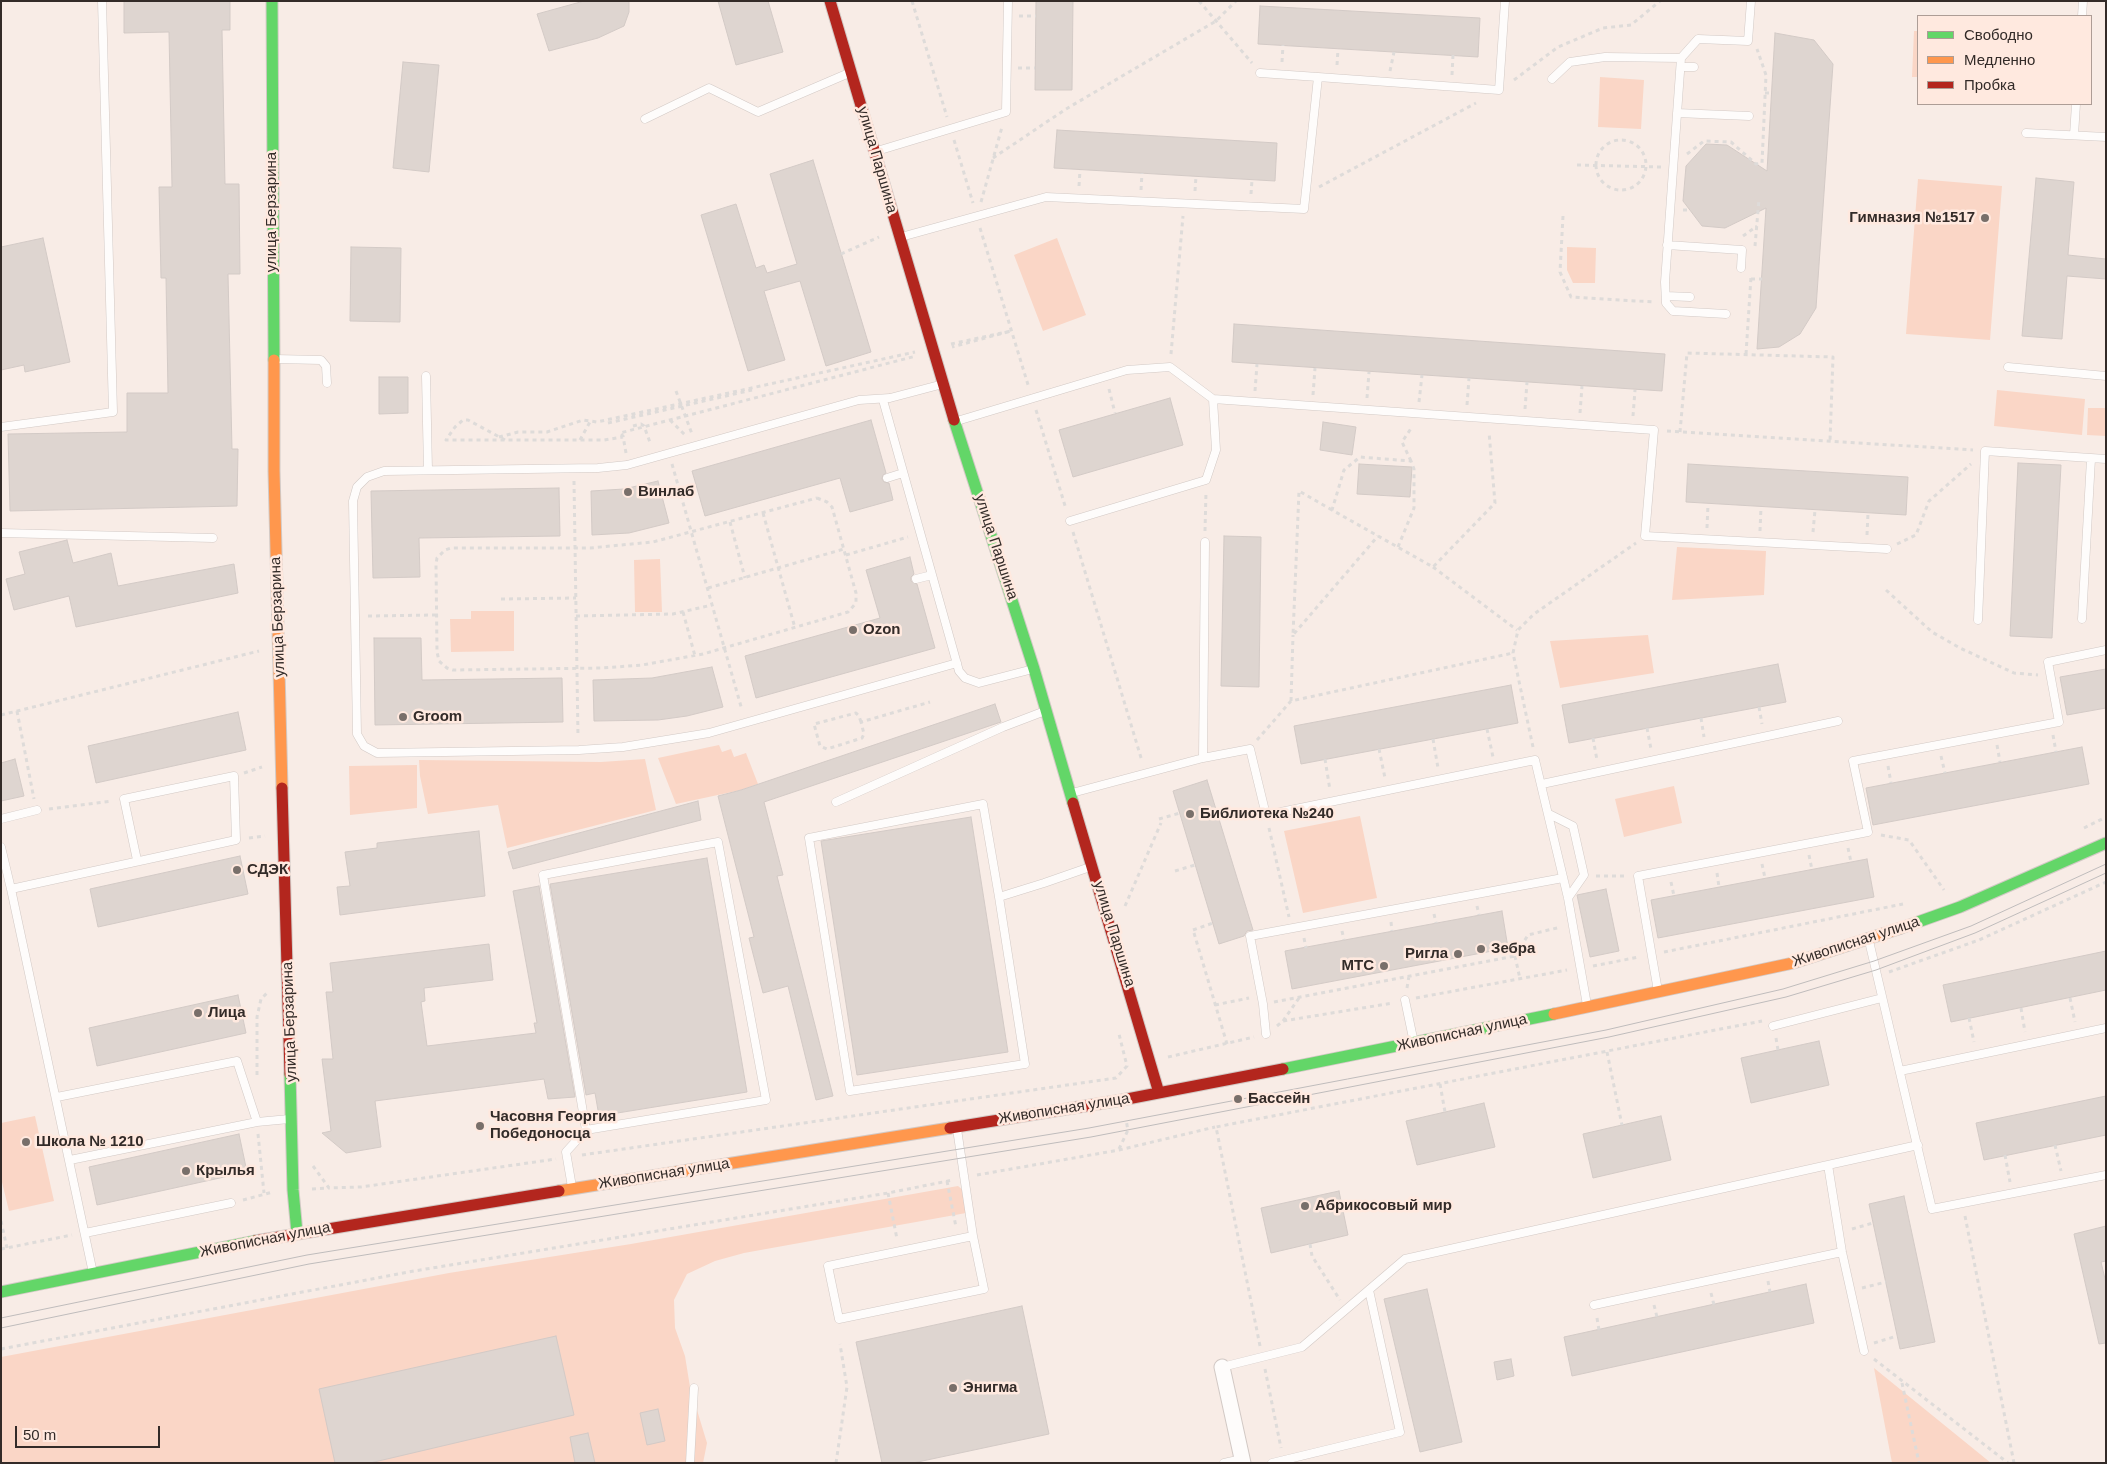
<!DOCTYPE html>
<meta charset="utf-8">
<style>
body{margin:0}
#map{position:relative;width:2107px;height:1464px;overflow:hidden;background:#f8ece6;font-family:Helvetica,sans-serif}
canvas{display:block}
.frame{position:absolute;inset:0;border:2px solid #332b28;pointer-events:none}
.legend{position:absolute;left:1917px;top:15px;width:175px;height:90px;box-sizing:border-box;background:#ffe9df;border:1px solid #ad9d96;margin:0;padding:6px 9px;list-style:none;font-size:15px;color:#332b28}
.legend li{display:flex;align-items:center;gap:10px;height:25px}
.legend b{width:25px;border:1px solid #ad9d96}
.scale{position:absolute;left:15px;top:1426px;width:145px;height:22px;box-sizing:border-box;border:2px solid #332b28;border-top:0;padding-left:6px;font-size:15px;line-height:18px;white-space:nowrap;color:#332b28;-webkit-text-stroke:4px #ffe9df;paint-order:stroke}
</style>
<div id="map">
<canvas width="2107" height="1464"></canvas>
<div class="frame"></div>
<ul class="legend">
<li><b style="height:6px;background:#63d668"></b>Свободно</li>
<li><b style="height:6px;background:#ff974d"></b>Медленно</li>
<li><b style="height:6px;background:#b3261e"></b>Пробка</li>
</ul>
<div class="scale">50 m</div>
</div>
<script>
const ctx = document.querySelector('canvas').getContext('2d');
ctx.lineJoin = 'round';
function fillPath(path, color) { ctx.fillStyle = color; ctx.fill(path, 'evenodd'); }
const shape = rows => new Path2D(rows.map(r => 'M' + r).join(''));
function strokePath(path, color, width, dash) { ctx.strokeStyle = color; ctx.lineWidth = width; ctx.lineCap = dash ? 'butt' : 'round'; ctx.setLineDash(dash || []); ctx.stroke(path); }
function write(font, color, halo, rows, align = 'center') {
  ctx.font = font + ' Helvetica,sans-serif'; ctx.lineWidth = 5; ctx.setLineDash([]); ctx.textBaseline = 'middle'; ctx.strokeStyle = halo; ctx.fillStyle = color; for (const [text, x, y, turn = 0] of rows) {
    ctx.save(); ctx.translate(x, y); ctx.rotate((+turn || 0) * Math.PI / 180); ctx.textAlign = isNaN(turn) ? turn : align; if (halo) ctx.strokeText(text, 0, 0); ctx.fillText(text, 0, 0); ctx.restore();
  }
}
fillPath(shape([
 [1914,31,1918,31,1918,77,1912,77],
 [1600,77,1644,80,1641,129,1598,127],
 [1918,179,2002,186,1990,340,1906,334],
 [1057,238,1086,315,1043,331,1014,255],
 [1567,247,1596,248,1595,283,1573,283,1567,270],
 [1997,390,2085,399,2082,435,1994,426],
 [2088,408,2106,408,2106,436,2087,435],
 [1677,547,1766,551,1764,595,1672,600],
 [660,559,662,612,635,612,634,560],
 [471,611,514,611,514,651,451,652,450,619,471,619],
 [1648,635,1654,673,1560,688,1550,641],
 [719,745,722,752,731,749,734,757,746,753,758,784,741,790,676,804,658,758],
 [645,759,656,810,507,848,498,805,428,814,420,776,419,760,601,762],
 [417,765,417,808,350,815,349,766],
 [1674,786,1682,823,1624,837,1615,799],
 [1360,816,1377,898,1303,913,1284,831],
 [35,1116,54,1201,9,1211,1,1178,1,1123],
 [958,1186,969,1195,966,1213,744,1253,715,1261,687,1274,674,1300,675,1328,685,1356,690,1387,707,1443,703,1463,1,1463,1,1357,449,1273,631,1244],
 [1874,1368,1991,1463,1892,1463]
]), '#fad6c6');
const building = shape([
 [124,1,230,1,230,30,222,30,225,184,239,184,240,274,228,274,232,449,238,449,237,506,10,511,8,434,127,432,127,393,168,393,166,278,161,278,159,187,172,187,169,32,124,33,124,1],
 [584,1,629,1,629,12,624,26,598,38,549,51,537,14,584,1],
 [718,1,768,1,783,52,736,65,718,1],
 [1036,1,1073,1,1072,90,1035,90,1036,1],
 [1260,6,1480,18,1478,57,1258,44,1260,6],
 [1775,33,1814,40,1833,64,1816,308,1800,334,1779,347,1757,349,1766,208,1725,228,1702,226,1683,201,1686,166,1706,144,1727,145,1767,171,1775,33],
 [403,62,439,65,429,172,393,168,403,62],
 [1057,130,1277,143,1275,181,1054,168,1057,130],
 [813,160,871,352,826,366,800,281,764,291,785,360,748,371,701,215,736,204,756,268,764,265,767,273,797,264,770,174,813,160],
 [2036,178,2074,182,2068,255,2106,259,2106,279,2067,276,2062,339,2022,336,2036,178],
 [43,238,70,362,25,372,24,365,1,370,1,247,43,238],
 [351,247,401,248,400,322,350,321,351,247],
 [1234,324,1665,354,1662,391,1232,362,1234,324],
 [379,377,408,377,408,413,379,414,379,377],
 [1170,398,1183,445,1073,477,1059,430,1170,398],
 [871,420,886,473,883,475,882,479,884,482,889,483,893,500,850,512,840,478,705,516,692,471,871,420],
 [1323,422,1356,427,1352,455,1320,450,1323,422],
 [2018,463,2061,465,2052,638,2010,636,2018,463],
 [1359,464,1412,467,1410,497,1357,494,1359,464],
 [1688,464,1908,477,1906,515,1686,502,1688,464],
 [658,481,669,523,629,533,592,535,591,491,624,489,658,481],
 [559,488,560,536,419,538,420,577,373,578,371,491,559,488],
 [1224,536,1261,537,1259,687,1221,686,1224,536],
 [67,540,73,563,111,553,118,586,234,564,238,593,76,627,69,596,14,610,6,579,25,574,19,552,67,540],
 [910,557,914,574,911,577,911,581,917,584,935,648,756,698,745,656,880,618,866,570,910,557],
 [374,638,421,638,422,680,562,678,563,722,375,725,374,638],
 [1778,664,1786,702,1569,743,1562,705,1778,664],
 [712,667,723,707,687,716,658,720,594,721,593,680,652,678,712,667],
 [2106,669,2106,708,2067,715,2060,677,2106,669],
 [1511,685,1518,723,1301,764,1294,726,1511,685],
 [995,704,1001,722,998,723,764,802,783,875,777,876,833,1096,816,1100,788,986,763,993,749,938,754,937,718,796,741,790,995,704],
 [238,712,246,750,96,783,88,746,238,712],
 [2082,747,2089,784,1873,825,1866,788,2082,747],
 [15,759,24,796,1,801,1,763,15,759],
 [1207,780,1253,930,1247,931,1244,936,1219,944,1173,791,1207,780],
 [698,801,701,820,513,869,508,852,698,801],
 [971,817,1008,1052,857,1075,821,841,971,817],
 [479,831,485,896,340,915,337,887,350,886,345,852,377,848,377,843,479,831],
 [240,856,248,894,98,927,90,889,240,856],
 [707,858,747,1092,599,1116,595,1093,586,1095,550,884,707,858],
 [1867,859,1874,897,1658,938,1651,900,1867,859],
 [539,886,575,1097,548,1099,544,1079,375,1101,381,1147,346,1153,322,1133,331,1131,322,1059,333,1059,326,992,333,992,330,963,489,944,493,980,424,988,425,1001,421,1002,427,1046,536,1033,534,1023,537,1023,513,891,539,886],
 [1606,889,1619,951,1590,957,1577,895,1606,889],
 [1502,911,1508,948,1292,989,1285,951,1502,911],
 [2106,951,2106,990,1951,1022,1943,985,2106,951],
 [238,995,246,1033,97,1066,89,1028,238,995],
 [1819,1041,1829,1085,1751,1103,1741,1058,1819,1041],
 [2106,1096,2106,1135,1984,1160,1976,1123,2106,1096],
 [1484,1103,1495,1147,1417,1165,1406,1121,1484,1103],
 [1661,1116,1671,1160,1593,1178,1583,1134,1661,1116],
 [239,1134,247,1172,97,1205,89,1167,239,1134],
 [1339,1191,1348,1235,1271,1253,1261,1208,1339,1191],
 [1904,1196,1935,1342,1900,1349,1869,1204,1904,1196],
 [2106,1226,2106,1261,2101,1262,2106,1283,2106,1343,2099,1344,2074,1234,2106,1226],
 [1806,1284,1814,1323,1572,1376,1564,1337,1806,1284],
 [1427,1289,1462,1442,1420,1452,1384,1299,1427,1289],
 [1022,1306,1049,1434,913,1463,882,1463,856,1342,1022,1306],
 [556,1336,574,1415,370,1463,335,1463,319,1389,556,1336],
 [1511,1359,1514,1376,1497,1380,1494,1362,1511,1359],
 [658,1409,665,1441,647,1445,640,1413,658,1409],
 [588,1433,595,1463,575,1463,570,1437,588,1433]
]);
fillPath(building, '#ded5d0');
strokePath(building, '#d3cac6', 1);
const lane = shape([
 [2082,16,2083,1],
 [1681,67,1694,67],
 [1260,73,1318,77],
 [1552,79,1570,62,1605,57,1681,58],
 [1677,113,1749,116],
 [645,119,709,88,758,112,849,73],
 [2026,133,2106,137],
 [2074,135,2076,104],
 [877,151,1006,112,1008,1],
 [901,237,1046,197,1304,209,1318,77,1499,90,1505,1],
 [1667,245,1742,250,1741,268],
 [1666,296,1690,297],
 [1726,314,1673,311,1666,303,1665,282,1681,58,1698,39,1748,41,1751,1],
 [275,359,321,360,326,366,327,383],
 [2008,367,2106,376],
 [426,376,428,470],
 [943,384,890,398,859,400,627,465,598,468,384,471,367,477,357,487,353,501,357,734,364,746,377,753,579,750,623,747,709,733,957,663],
 [883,400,959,671,965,678,979,683,1033,669],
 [957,421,1127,370,1170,367,1213,399,1654,430,1645,536,1887,549],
 [1,427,113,412,102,1],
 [887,478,903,473],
 [1070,521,1206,480,1216,450,1213,399],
 [1,533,213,538],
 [916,579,932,575],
 [2082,619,2091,459],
 [1978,620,1985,451,2106,459],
 [1203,758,1205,542],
 [1542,784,1838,721],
 [1072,793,1203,758,1250,749,1266,815,1535,760,1568,898,1587,1005],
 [836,802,1003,727,1045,711],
 [983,804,999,897,1025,1064,850,1091,809,838,983,804],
 [1549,814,1573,826,1584,875,1568,898],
 [1,819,37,810],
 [1,847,11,889],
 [999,897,1044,883,1090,867],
 [1869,941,1932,1209,2106,1175],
 [1658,991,1638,876,1868,832,1853,761,2059,722,2048,662,2106,650],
 [1405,1000,1414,1043],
 [1773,1026,1882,998],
 [1266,1034,1263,1004,1250,936,1563,878],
 [1900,1071,2106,1028],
 [57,1097,237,1061,257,1122],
 [957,1129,973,1236],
 [70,1160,257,1122,289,1119],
 [1828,1165,1842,1252,1864,1351],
 [572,1187,566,1152,586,1130,766,1100,718,842,543,875,586,1130],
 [85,1233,231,1203],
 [973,1236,984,1289,839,1319,828,1266,973,1236],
 [93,1273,11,889,236,840,234,776,124,799,137,860],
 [1594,1305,1842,1252],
 [1222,1367,1302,1347,1405,1259,1918,1145],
 [690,1463,694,1388],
 [1224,1463,1242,1459],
 [1272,1463,1400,1432,1369,1290]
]);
const street = shape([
 [1222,1367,1243,1463]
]);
const fast = shape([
 [272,1,274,360],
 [954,420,1034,669,1073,803],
 [1901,928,1960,907,2106,843],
 [1283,1069,1554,1014],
 [290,1074,293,1190,297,1233],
 [1,1292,255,1241]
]);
const slow = shape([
 [274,360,274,471,282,788],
 [1554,1014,1793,963,1901,928],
 [559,1191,950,1128]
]);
const jam = shape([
 [830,1,954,420],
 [282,788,290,1074],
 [1073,803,1159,1093],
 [950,1128,1122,1100,1283,1069],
 [255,1241,559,1191]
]);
strokePath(lane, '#d2c9c5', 9);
strokePath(street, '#d2c9c5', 17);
strokePath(fast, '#d2c9c5', 13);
strokePath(slow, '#d2c9c5', 13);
strokePath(jam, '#d2c9c5', 13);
strokePath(shape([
 [912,1,947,117],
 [1199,1,1252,63],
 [1019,16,1036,16],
 [1282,62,1283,45],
 [1337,65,1338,49],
 [1018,68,1035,68],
 [1390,71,1394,52],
 [1452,75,1453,55],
 [1514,80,1558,47,1603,28,1631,25,1660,1],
 [1765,93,1771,93],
 '1596 165a25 25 0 1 1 50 0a25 25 0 1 1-50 0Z',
 [954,140,973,203],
 [1687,154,1704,141,1731,142,1756,164,1762,163,1766,75,1757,49],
 [993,158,1066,109,1216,21,1236,1],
 [1577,165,1661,167],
 [1079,186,1080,170],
 [1319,187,1476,103],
 [1141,190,1142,173],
 [1195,191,1196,176],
 [1251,194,1252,180],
 [981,202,1002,127],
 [1683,210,1690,210],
 [1563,216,1560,272,1571,297,1654,302],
 [980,228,1029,388],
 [1743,236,1757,226],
 [1755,246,1759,199],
 [841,254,879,237],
 [1751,279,1762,279],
 [951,344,1011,331,952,347],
 [1171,354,1183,216],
 [1746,354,1751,277],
 [1109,389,1115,413],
 [676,391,692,434],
 [1255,391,1257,364],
 [1313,395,1315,368],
 [1367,398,1369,372],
 [1419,402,1422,375],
 [1467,405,1469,378],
 [1525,409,1527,382],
 [1036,410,1066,509],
 [1580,413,1582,386],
 [1633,416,1635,390],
 [670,420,685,435],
 [608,423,752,390],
 [633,426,641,424,644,426,651,445],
 [1667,431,1973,450],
 [1680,432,1687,353,1833,357,1830,441],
 [499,437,518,432,547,432,583,420,597,422,915,352],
 [505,440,468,420,463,420,455,427,446,440,604,440,623,437],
 [580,440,591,420],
 [626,453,623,436,620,433,916,356],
 [1411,461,1402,442,1412,427],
 [672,464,742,710],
 [574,481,578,737],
 [817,498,827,502,832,507,856,593,856,603,848,612,703,654,642,665,602,668,453,670,447,668,439,661,437,652,436,564,437,558,445,550,451,548,590,548,653,542,817,498],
 [1332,510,1299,491,1293,635,1378,536],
 [763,513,795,628],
 [730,522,745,578],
 [1707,528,1708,504],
 [1205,531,1206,492],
 [1760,531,1761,507],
 [1073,532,1142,761],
 [1813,532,1815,510],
 [1867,535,1868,513],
 [1897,544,1916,535,1929,501,1971,464],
 [1398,547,1414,508,1414,469,1411,461,1360,457,1344,470,1332,510,1433,567,1495,503,1489,432],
 [846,555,908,537],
 [1433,567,1517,630],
 [708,588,844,549],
 [1886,590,1932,632,1960,648,2014,673,2038,675],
 [501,599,576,598],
 [683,612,695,656],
 [368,616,436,615],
 [576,616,673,614,712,605],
 [1291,701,1293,635],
 [1759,707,1762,724],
 [17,711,34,799],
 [1,715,259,651],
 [1701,718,1704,737],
 [861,722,859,716,856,713,814,724,820,746,827,749,862,738,864,734,861,722,930,702],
 [1647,728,1651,749],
 [1487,729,1493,757],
 [2053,735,2056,752],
 [1593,738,1597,760],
 [1433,739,1438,768],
 [1257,740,1291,701,1513,653],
 [1997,745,2000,762],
 [1533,747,1513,653,1518,630,1534,614,1636,543],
 [1379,749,1385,778],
 [1941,756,1945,773],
 [1325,759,1330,790],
 [1888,766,1891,783],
 [244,773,262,767],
 [49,809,112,801],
 [1159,819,1180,813],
 [1269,828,1289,917],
 [2084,828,2106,817],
 [1881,835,1909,840,1944,890],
 [249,838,265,836],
 [1848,848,1851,862],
 [1809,855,1812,870],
 [1762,864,1765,878],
 [1175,871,1195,865],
 [1717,873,1719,887],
 [1596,876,1627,876],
 [1671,882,1674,896],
 [1125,906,1161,823],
 [1477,906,1479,915],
 [1434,914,1436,923],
 [1391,922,1392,931],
 [1193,930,1213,923],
 [1342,931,1344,940],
 [1194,933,1227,1044],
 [1304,938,1306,948],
 [1664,952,1903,904],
 [1515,956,1520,979],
 [1593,966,1639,957],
 [1889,972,1979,940,2106,882],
 [1407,988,1409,976],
 [1416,998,1567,970],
 [2070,998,2075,1022],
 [1274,1002,1515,956,1528,935,1561,927],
 [1215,1005,1249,998],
 [2021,1008,2025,1032],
 [1969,1018,1974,1042],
 [1283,1021,1299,998],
 [1277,1026,1283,1021,1393,1003],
 [1776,1038,1778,1050],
 [1607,1052,1622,1125],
 [1168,1057,1254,1037],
 [257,1075,257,1017,261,999,268,992],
 [1440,1084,1445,1112],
 [258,1134,264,1193],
 [2055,1145,2061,1171],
 [1119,1149,1128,1130,1126,1120],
 [582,1155,1116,1078,1127,1066,1119,1034],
 [2005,1155,2010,1182],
 [313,1166,329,1188,361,1187,556,1159],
 [977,1175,1119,1150,1215,1127],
 [947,1181,956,1227],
 [312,1189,328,1188],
 [888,1193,897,1239],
 [243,1200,273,1192],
 [1965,1216,2014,1463],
 [1,1221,7,1248],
 [1852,1229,1873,1223],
 [1310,1244,1312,1256,1340,1300],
 [1,1249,72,1235],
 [1768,1281,1770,1292],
 [1862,1288,1886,1282],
 [1711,1293,1714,1305],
 [1654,1305,1657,1317],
 [1597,1318,1599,1330],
 [1874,1343,1897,1336],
 [1260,1346,1216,1127,1762,1021],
 [1,1349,414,1271,888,1193,953,1180],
 [1874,1359,2008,1463],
 [1265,1369,1281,1448],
 [1902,1383,1919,1463],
 [836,1463,847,1387,840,1344]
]), '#dedbd9', 3, [4, 4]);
strokePath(lane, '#fefcfb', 8);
strokePath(street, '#fefcfb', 15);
strokePath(fast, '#63d668', 11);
strokePath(slow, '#ff974d', 11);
strokePath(jam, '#b3261e', 11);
strokePath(shape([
 [1,1318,307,1255,1089,1128,1606,1030,1783,989,1874,961,1971,926,2106,864],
 [1,1328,309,1264,1091,1137,1609,1037,1786,997,1876,970,1975,933,2106,873]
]), '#bfbcbc', 1);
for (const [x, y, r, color] of [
 [1985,218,5,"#786f6a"],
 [628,492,5,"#786f6a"],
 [853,630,5,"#786f6a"],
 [403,717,5,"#786f6a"],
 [1190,814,5,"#786f6a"],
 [237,870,5,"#786f6a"],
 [1481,949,5,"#786f6a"],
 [1458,954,5,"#786f6a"],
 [1384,966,5,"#786f6a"],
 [198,1013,5,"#786f6a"],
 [1238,1099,5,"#786f6a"],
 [480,1126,5,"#786f6a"],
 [26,1142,5,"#786f6a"],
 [186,1171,5,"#786f6a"],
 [1305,1206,5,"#786f6a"],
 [953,1388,5,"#786f6a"]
]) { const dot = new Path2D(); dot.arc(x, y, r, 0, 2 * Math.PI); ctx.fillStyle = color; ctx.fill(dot); strokePath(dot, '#ffe9df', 2); }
write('15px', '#332b28', '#ffe9df', [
 ["улица Паршина",877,160,74],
 ["улица Берзарина",272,212,-90],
 ["улица Паршина",996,547,72],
 ["улица Берзарина",278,617,-92],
 ["улица Паршина",1114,934,73],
 ["Живописная улица",1856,942,-18],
 ["улица Берзарина",290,1022,-92],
 ["Живописная улица",1462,1033,-12],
 ["Живописная улица",1064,1109,-9],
 ["Живописная улица",664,1174,-9],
 ["Живописная улица",265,1240,-11]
]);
write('bold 15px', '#332b28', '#ffe9df', [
 ["Гимназия №1517",1975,218,"right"],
 ["Винлаб",638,492],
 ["Ozon",863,630],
 ["Groom",413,717],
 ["Библиотека №240",1200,814],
 ["СДЭК",247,870],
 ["Зебра",1491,949],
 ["Ригла",1448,954,"right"],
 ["МТС",1374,966,"right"],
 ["Лица",208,1013],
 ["Бассейн",1248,1099],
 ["Часовня Георгия",490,1117],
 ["Победоносца",490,1134],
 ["Школа № 1210",36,1142],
 ["Крылья",196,1171],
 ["Абрикосовый мир",1315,1206],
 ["Энигма",963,1388]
], 'left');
</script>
